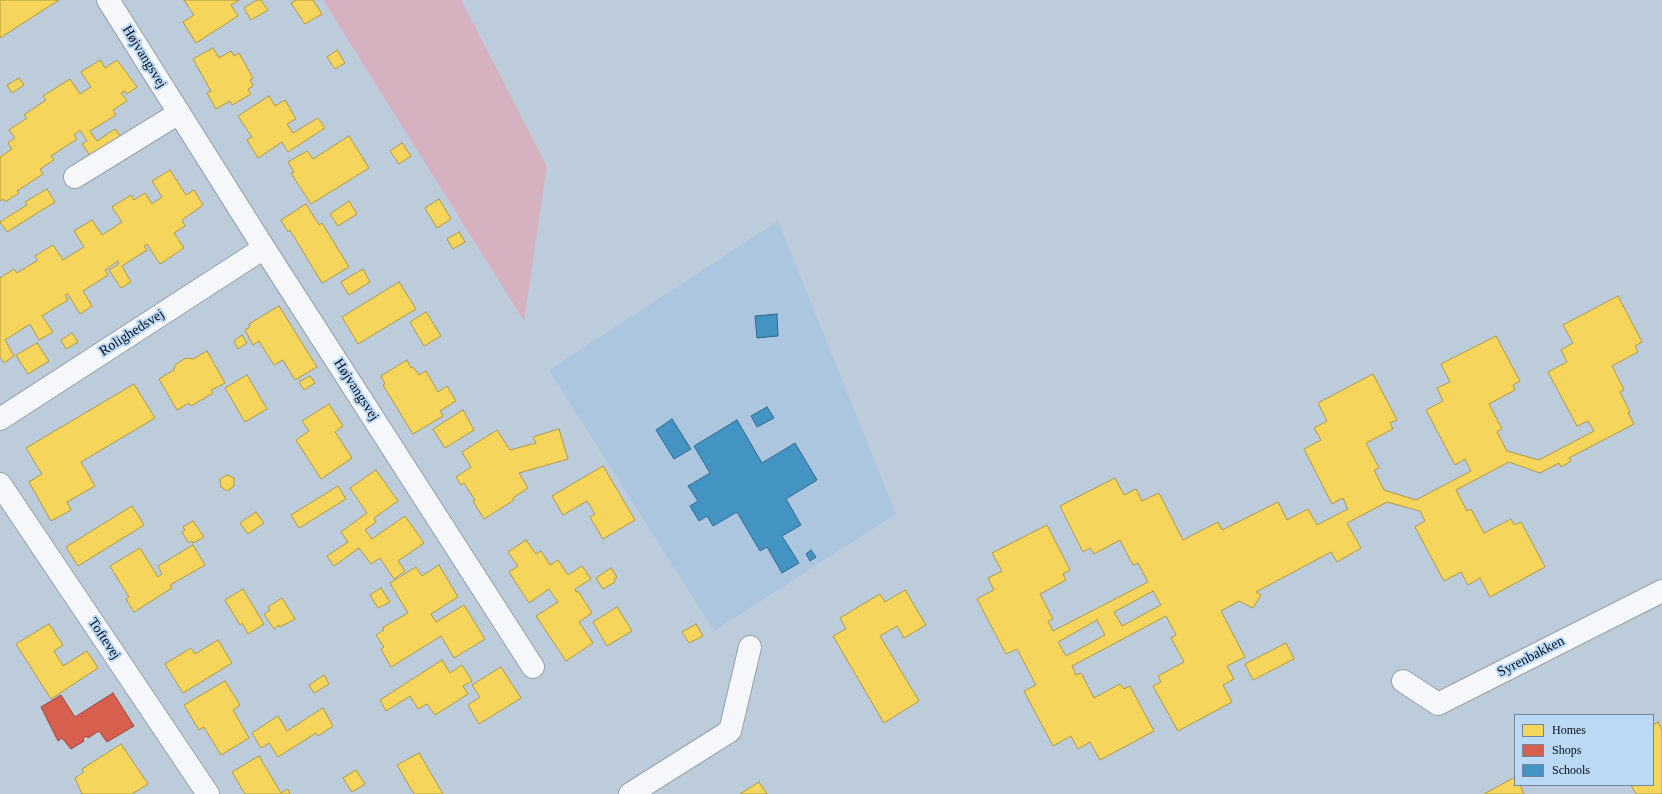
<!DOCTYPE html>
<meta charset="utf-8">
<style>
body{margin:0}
#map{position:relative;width:1662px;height:794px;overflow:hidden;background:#bcccdb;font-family:"Times New Roman",serif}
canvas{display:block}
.legend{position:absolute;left:1514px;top:714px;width:140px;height:72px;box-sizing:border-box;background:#bbd9f5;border:1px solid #72879c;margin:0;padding:5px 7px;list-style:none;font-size:12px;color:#040d16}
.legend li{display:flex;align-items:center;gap:8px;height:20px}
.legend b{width:20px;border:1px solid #72879c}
</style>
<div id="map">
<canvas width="1662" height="794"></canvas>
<ul class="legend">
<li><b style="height:11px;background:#f6d55c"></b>Homes</li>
<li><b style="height:11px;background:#d6604d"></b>Shops</li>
<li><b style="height:11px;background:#4393c3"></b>Schools</li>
</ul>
</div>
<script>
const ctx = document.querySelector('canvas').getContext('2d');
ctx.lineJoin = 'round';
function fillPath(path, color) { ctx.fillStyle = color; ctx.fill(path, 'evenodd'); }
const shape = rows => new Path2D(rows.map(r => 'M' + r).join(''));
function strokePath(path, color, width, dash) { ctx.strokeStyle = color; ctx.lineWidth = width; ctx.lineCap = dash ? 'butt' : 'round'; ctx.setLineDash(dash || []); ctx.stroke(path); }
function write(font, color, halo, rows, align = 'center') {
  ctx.font = font + ' "Times New Roman",serif'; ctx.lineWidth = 4; ctx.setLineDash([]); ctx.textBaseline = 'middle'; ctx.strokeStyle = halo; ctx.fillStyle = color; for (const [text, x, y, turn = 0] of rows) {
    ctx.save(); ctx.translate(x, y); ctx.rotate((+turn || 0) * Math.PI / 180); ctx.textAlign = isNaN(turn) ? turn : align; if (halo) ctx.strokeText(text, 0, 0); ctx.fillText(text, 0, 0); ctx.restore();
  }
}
fillPath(shape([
 [778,221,896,514,714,631,549,370]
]), '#adc6e0');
fillPath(shape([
 [323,0,461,0,547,166,524,321]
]), '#d6b2c0');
const homes = shape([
 [0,0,59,0,0,38,0,0],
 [184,0,239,0,231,5,238,16,196,43,183,22,194,15,184,0],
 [257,0,261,0,268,10,251,20,244,8,257,0],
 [296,0,313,0,322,14,305,24,291,3,296,0],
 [213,48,219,58,231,51,234,56,239,53,253,78,250,80,253,86,248,89,251,94,232,105,230,101,216,109,207,93,211,91,193,59,213,48],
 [337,50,345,63,335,69,327,57,337,50],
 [100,60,105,68,117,60,137,87,127,94,125,91,121,93,127,101,113,110,116,115,90,131,97,141,115,129,122,139,91,157,82,144,87,141,80,130,74,135,77,139,51,156,54,160,40,169,43,174,17,191,19,193,5,202,3,199,0,201,0,157,12,149,8,143,15,138,9,130,27,118,24,115,46,100,43,96,70,79,80,94,91,87,81,72,100,60],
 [19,78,24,85,12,93,7,85,19,78],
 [269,96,275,106,285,100,296,119,287,124,293,133,318,118,325,128,288,152,282,142,258,158,247,140,252,137,238,116,269,96],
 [349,136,369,168,311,204,291,173,294,172,288,162,307,151,313,159,349,136],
 [402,143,411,156,399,164,390,151,402,143],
 [170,170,186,195,194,190,203,205,182,220,185,226,174,233,184,248,160,264,147,244,144,246,147,250,122,266,131,282,121,288,109,270,119,264,118,261,105,270,108,275,83,291,92,306,80,314,68,294,65,295,68,300,42,316,53,332,39,340,30,324,5,340,14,356,4,363,0,357,0,278,14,269,17,273,38,260,35,256,53,245,63,260,84,247,74,231,92,220,102,235,122,222,112,207,131,195,134,200,145,193,152,204,162,197,152,181,170,170],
 [47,189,55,202,7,232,0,222,27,205,25,202,47,189],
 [439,199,451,219,437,228,425,208,439,199],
 [349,201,357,214,338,226,330,214,349,201],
 [306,204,319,225,322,223,349,267,322,283,290,230,288,232,281,220,306,204],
 [459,232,465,242,453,249,447,239,459,232],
 [363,269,370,282,349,295,341,282,363,269],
 [399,282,416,309,358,344,342,317,399,282],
 [1618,296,1642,342,1635,346,1638,352,1612,366,1624,390,1620,392,1630,412,1628,413,1634,424,1569,458,1571,461,1561,467,1559,463,1540,473,1509,462,1456,490,1467,511,1471,509,1484,533,1511,519,1514,525,1521,522,1545,567,1490,597,1480,578,1468,585,1461,572,1444,581,1415,527,1425,521,1420,511,1387,502,1347,523,1361,548,1337,562,1331,552,1256,592,1261,595,1253,608,1239,601,1221,611,1245,657,1227,666,1234,679,1223,685,1232,702,1178,731,1153,686,1161,682,1158,676,1184,662,1171,638,1176,635,1166,616,1072,666,1076,675,1081,673,1094,698,1120,684,1124,689,1130,686,1154,731,1100,760,1090,742,1078,749,1071,736,1053,746,1024,691,1036,685,1017,649,1006,654,977,599,994,590,988,578,1002,571,992,553,1047,525,1070,570,1063,574,1066,580,1040,594,1053,619,1048,621,1053,631,1148,582,1138,563,1133,565,1120,540,1094,554,1090,548,1083,552,1060,506,1115,478,1124,495,1136,489,1142,501,1159,493,1183,540,1218,522,1222,530,1278,502,1287,520,1308,509,1317,525,1348,509,1343,498,1332,504,1304,449,1321,440,1314,428,1327,421,1318,403,1373,374,1397,420,1390,423,1393,429,1366,443,1379,468,1374,470,1384,490,1416,500,1471,471,1465,459,1455,465,1426,410,1443,401,1437,388,1450,382,1441,364,1496,336,1520,381,1513,385,1515,390,1489,404,1502,429,1497,432,1507,451,1539,460,1594,431,1588,421,1577,426,1548,372,1567,362,1561,350,1573,343,1563,325,1618,296],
 [1153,591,1161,605,1122,626,1114,612,1153,591],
 [1097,620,1105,635,1066,656,1058,642,1097,620],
 [279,306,317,367,295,380,283,360,274,365,259,341,253,345,245,330,250,327,249,324,279,306],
 [426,312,441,336,424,346,410,322,426,312],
 [72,333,78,342,66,349,61,340,72,333],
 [242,335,247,343,238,349,234,341,242,335],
 [37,343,49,361,28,374,16,355,37,343],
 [207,351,225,383,211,390,213,393,191,406,189,403,177,410,159,379,174,370,175,365,186,358,193,359,207,351],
 [407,360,411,368,413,367,419,375,426,371,438,392,447,386,456,401,440,411,443,416,413,434,383,385,385,384,381,376,407,360],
 [247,375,267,409,245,422,225,388,247,375],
 [310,376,315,383,304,390,299,382,310,376],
 [134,384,155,418,81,462,95,486,67,502,71,510,51,521,29,482,42,474,26,448,134,384],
 [329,404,343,426,335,432,352,458,321,479,296,440,309,431,302,421,329,404],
 [463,410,474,430,445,448,433,429,463,410],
 [559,429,568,459,519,473,528,488,513,498,514,500,484,519,473,501,475,500,464,483,461,485,456,477,471,467,462,452,497,430,510,450,536,443,533,437,559,429],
 [603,466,635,520,603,539,590,517,595,514,587,501,563,515,552,496,603,466],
 [376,470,398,501,374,518,376,522,365,530,372,539,405,516,424,543,398,561,405,571,394,579,380,558,371,564,359,548,334,566,327,556,348,542,341,532,367,513,350,488,376,470],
 [227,475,234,478,234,486,227,491,221,487,220,479,227,475],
 [338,486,346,499,299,528,291,515,338,486],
 [132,506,144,525,78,566,66,547,132,506],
 [256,512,264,523,248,534,240,523,256,512],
 [193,521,204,537,193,543,192,541,189,543,182,532,185,530,183,527,193,521],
 [526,540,536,554,541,551,550,565,558,560,568,575,582,566,591,579,575,589,576,592,578,591,592,613,579,622,593,643,566,661,536,616,558,602,549,589,529,603,509,572,518,566,508,552,526,540],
 [193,545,205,565,170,585,172,588,134,612,126,599,129,597,110,566,140,548,158,577,162,574,158,566,193,545],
 [439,565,458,597,431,614,436,622,464,605,485,639,454,658,441,636,391,667,381,649,384,647,376,635,384,630,382,628,408,613,390,583,416,567,422,576,439,565],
 [611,568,617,577,614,579,615,582,603,589,596,578,611,568],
 [381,588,390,602,378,608,370,595,381,588],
 [243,589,264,624,248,634,242,623,240,625,225,600,243,589],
 [905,590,926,625,904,638,897,626,880,636,919,701,884,723,833,636,846,629,840,618,880,594,885,602,905,590],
 [282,598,295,619,280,627,279,625,274,629,264,614,270,610,268,607,282,598],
 [617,607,632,631,607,646,593,622,617,607],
 [49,624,63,645,54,651,63,666,87,651,98,668,51,699,16,644,49,624],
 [696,624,703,636,689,643,682,632,696,624],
 [218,640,232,663,183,693,165,664,191,648,195,654,218,640],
 [1286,643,1294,659,1253,680,1245,664,1286,643],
 [442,660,450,673,462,665,472,681,463,686,468,694,435,715,427,704,418,709,410,696,386,711,380,700,442,660],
 [501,667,521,698,479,724,468,705,480,697,472,685,501,667],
 [324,675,329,684,314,693,309,685,324,675],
 [225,681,240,705,233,710,249,738,221,755,204,727,199,730,184,705,225,681],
 [323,708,333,726,318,736,316,733,278,757,269,743,261,748,252,733,278,716,287,731,323,708],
 [1658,722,1662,730,1662,794,1636,794,1631,785,1653,785,1653,725,1658,722],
 [121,744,148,784,132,794,82,794,75,778,84,772,82,769,121,744],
 [419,753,443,794,414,794,397,765,419,753],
 [259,756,281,793,288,789,290,794,245,794,232,772,259,756],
 [356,770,365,784,352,792,343,778,356,770],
 [1515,777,1515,785,1520,785,1524,794,1484,794,1515,777],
 [759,782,767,794,740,794,759,782]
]);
fillPath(homes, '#f6d55c');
strokePath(homes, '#ad9947', 1);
const shops = shape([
 [113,693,134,726,107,742,99,731,88,738,86,736,83,739,84,741,71,749,62,738,58,741,41,707,61,695,75,717,113,693]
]);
fillPath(shops, '#d6604d');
strokePath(shops, '#97473c', 1);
const schools = shape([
 [777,314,778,336,757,338,755,316,777,314],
 [767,407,774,418,757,427,751,416,767,407],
 [672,419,691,449,674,459,656,430,672,419],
 [737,420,762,463,795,443,817,480,786,499,801,525,782,536,799,563,782,573,767,547,760,551,737,512,713,526,707,516,699,521,690,506,698,501,688,486,710,473,694,446,737,420],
 [811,550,816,557,810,561,806,554,811,550]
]);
fillPath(schools, '#4393c3');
strokePath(schools, '#306b8f', 1);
const minor = shape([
 [108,0,264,248,533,667],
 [75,177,179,113],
 [0,419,264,248],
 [0,484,208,794],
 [1403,681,1438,704,1662,591],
 [630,794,730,731,750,647]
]);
strokePath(minor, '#95a1ad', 24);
strokePath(minor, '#f5f7fa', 22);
write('14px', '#040d16', '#bbd9f5', [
 ["Højvangsvej",144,57,58],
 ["Rolighedsvej",132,333,-33],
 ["Højvangsvej",356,390,57],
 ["Toftevej",104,639,56],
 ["Syrenbakken",1531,657,-27]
]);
</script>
